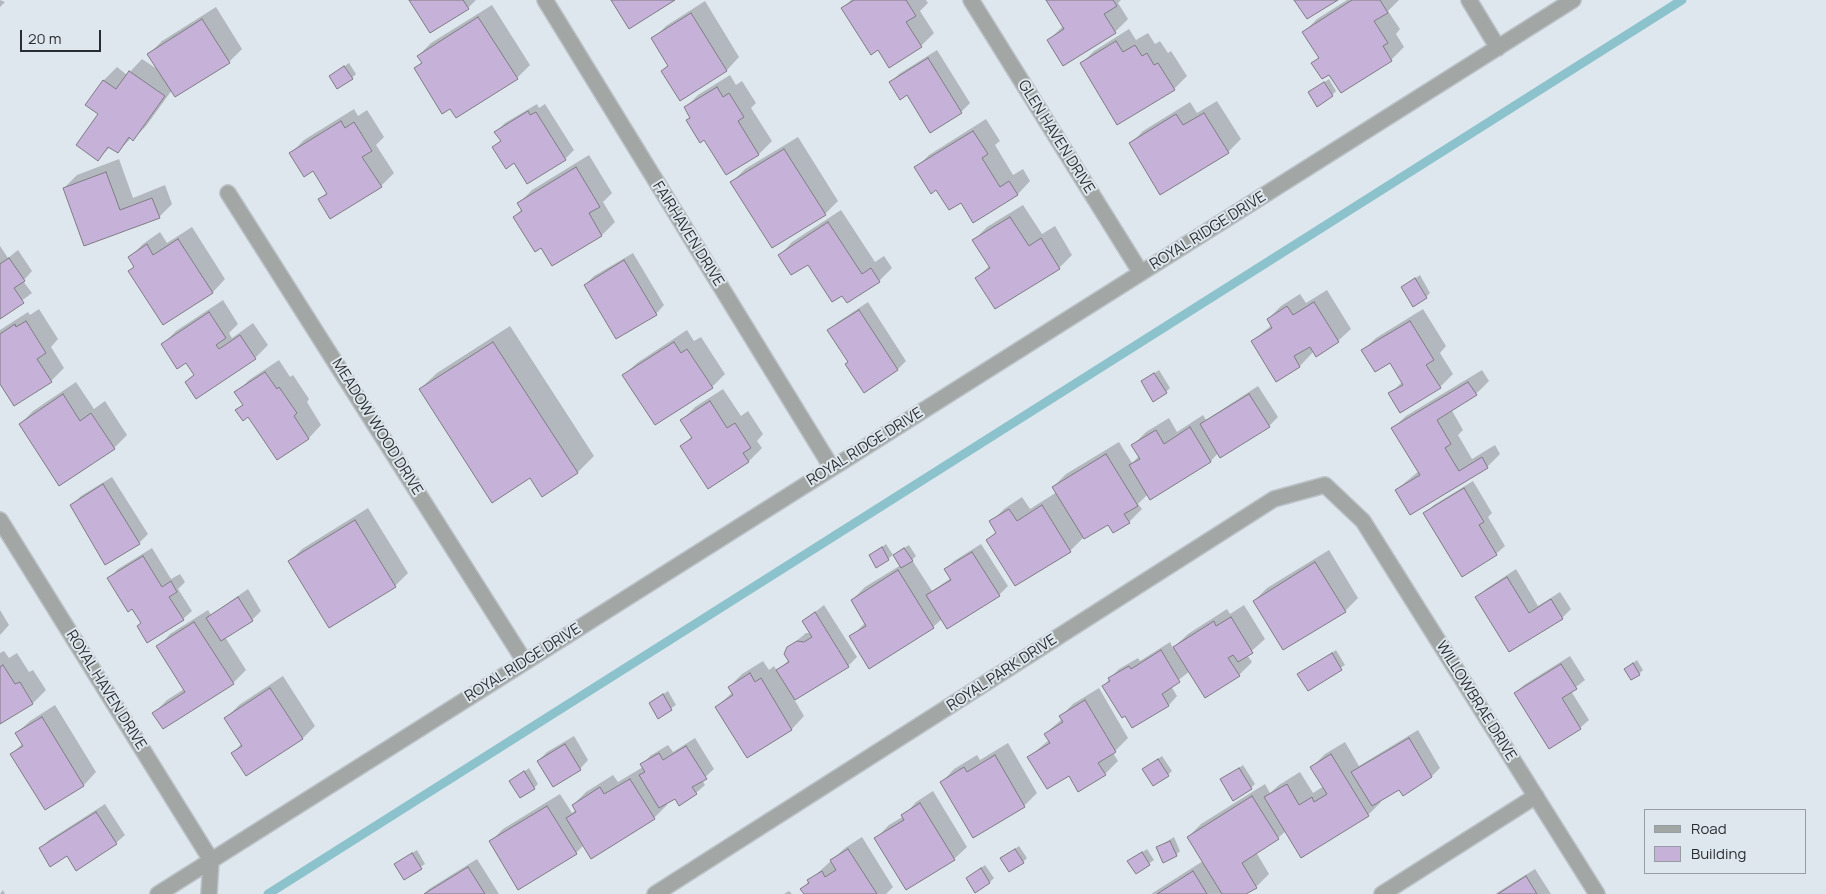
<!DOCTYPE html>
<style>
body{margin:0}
#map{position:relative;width:1826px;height:894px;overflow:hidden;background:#dfe7ee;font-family:Manrope,sans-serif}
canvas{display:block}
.legend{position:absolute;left:1644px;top:809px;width:162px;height:65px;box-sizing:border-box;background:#dfe7ee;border:1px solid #979da2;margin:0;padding:6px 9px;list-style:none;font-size:15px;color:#2a2d30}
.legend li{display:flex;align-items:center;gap:10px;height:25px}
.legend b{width:25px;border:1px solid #979da2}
.scale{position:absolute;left:20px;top:30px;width:81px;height:22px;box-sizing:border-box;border:2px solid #2a2d30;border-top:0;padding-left:6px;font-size:15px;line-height:18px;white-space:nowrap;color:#2a2d30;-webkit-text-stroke:4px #dfe7ee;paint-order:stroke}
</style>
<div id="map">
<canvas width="1826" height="894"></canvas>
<ul class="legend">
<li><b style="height:6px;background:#a2a7a5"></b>Road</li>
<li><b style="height:14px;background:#c6b2d9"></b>Building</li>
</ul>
<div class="scale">20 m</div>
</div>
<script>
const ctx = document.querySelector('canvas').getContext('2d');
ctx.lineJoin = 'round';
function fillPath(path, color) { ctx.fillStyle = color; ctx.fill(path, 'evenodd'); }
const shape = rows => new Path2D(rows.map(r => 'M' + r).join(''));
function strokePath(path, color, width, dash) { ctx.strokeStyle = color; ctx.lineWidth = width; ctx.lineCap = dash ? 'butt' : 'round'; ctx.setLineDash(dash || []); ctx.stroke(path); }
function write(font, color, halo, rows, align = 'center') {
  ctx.font = font + ' Manrope,sans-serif'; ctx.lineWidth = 4; ctx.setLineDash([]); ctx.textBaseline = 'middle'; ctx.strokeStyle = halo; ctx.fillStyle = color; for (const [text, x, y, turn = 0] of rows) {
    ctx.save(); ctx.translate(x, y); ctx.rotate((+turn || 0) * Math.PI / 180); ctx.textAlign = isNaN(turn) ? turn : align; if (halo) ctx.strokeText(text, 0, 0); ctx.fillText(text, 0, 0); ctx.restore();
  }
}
fillPath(shape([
 [0,0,5,2,0,7],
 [411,0,476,0,468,8],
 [851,0,926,0,928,3,920,11,934,33,921,46,878,49,843,8],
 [1047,0,1121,0,1118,3,1128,19,1115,32,1049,40,1063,26],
 [1347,0,1399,0,1388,11,1400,29,1396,34,1404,47,1391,60,1329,73,1313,63,1319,57,1304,32,1317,19],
 [705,1,739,57,727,70,680,99,662,71,669,64,653,39,666,26],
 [492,5,530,65,517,78,415,68,422,62,418,56,431,43],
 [216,7,242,49,229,62,172,90,146,126,133,139,131,138,118,152,110,147,98,159,100,114,87,105,104,80,117,67,127,75,142,59,160,71,149,54,162,41],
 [1129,29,1136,40,1148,33,1155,44,1160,41,1168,53,1171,51,1187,76,1174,89,1081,64,1094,51],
 [937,50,970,103,961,112,890,83,899,74],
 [349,63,356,74,352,78,331,76],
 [730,75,736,85,742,81,756,103,751,108,772,141,759,154,727,174,705,138,687,121,691,117,685,108,698,95],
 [1329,79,1336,91,1332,95,1310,92],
 [1217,101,1241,139,1228,152,1130,144,1143,131,1190,102,1197,113],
 [537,104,539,108,545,104,574,150,565,159,515,162,494,147,501,140,496,132,505,123],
 [354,109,358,116,367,110,384,137,376,145,394,173,381,186,319,200,327,192,313,169,291,153,304,140],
 [986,119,1000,141,995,145,1013,175,1023,169,1030,181,1018,194,974,221,961,201,937,189,916,168,929,155],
 [798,137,838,201,825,214,732,182,745,169],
 [589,155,612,193,603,202,615,222,602,235,552,265,542,247,514,217,522,209,519,203,532,190],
 [119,159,133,198,165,185,172,204,159,217,85,245,64,188,77,175],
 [1023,205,1042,234,1055,226,1072,255,1059,268,995,308,977,278,990,265,974,240,987,227],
 [841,210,875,262,884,256,892,268,879,281,780,255,792,242],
 [192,227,225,279,213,292,164,323,130,257,143,244,160,232,167,243],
 [0,246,8,258,18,250,32,271,23,281,32,293,0,317],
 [633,253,664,305,656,314,585,285,594,276],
 [1420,275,1430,293,1426,297,1403,287],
 [1327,290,1351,329,1338,341,1314,351,1300,366,1277,380,1252,341,1272,325,1268,319,1281,306,1300,294,1306,303],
 [223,300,238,324,229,333,232,338,253,323,268,345,255,358,186,382,195,374,186,361,163,344,176,331],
 [868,302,906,361,898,369,864,391,849,362,829,330,838,322],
 [39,309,58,339,51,347,64,368,51,381,0,382,0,330,28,312,30,315],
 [1423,309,1446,346,1440,353,1453,374,1440,387,1390,394,1402,382,1390,361,1363,350,1376,338],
 [510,326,594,456,577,473,531,477,420,389,437,373],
 [687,330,694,341,701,337,725,374,712,387,624,375,637,363],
 [279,360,290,377,293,375,309,399,307,402,321,425,309,438,277,459,249,415,237,410,243,404,236,393,249,380],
 [1159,370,1170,388,1166,392,1142,382],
 [1482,370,1489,381,1476,394,1451,409,1463,430,1458,435,1472,459,1495,445,1500,454,1487,467,1396,490,1419,471,1393,428,1406,416],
 [76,382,94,409,105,401,127,435,114,448,20,424,33,411],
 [1258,386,1278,417,1269,426,1219,452,1211,461,1151,498,1148,494,1138,504,1142,509,1129,522,1108,523,1084,537,1070,551,988,540,997,531,991,522,1004,509,1022,497,1030,509,1057,492,1053,487,1066,474,1119,442,1132,463,1139,456,1133,445,1146,432,1169,418,1177,432,1203,415,1206,420],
 [723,389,741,416,748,411,763,434,757,441,762,448,749,461,708,487,682,447,692,436,682,420,695,407],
 [112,477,148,534,139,543,72,505,81,496],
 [1473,481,1492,513,1488,517,1505,546,1496,554,1425,513,1434,505],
 [368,508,408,573,395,586,289,562,302,549],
 [886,544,893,555,888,559,875,552],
 [981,544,1008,586,999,595,942,619,933,627,851,637,866,622,852,600,865,587,901,565,895,555,899,551,909,545,916,556,912,560,932,591,951,578,946,569,954,561],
 [152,548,171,579,180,574,185,582,178,589,192,611,183,619,142,623,109,578,118,569],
 [1329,550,1358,598,1345,611,1254,601,1267,588],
 [1516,569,1538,606,1560,592,1571,609,1562,618,1510,650,1477,597,1486,589],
 [248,589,261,611,252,620,225,637,246,670,233,683,154,713,167,700,184,689,158,647,170,634,208,610,211,615],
 [824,605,857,657,848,666,794,699,804,716,792,729,747,757,716,707,733,692,729,687,742,674,763,661,769,670,774,666,777,671,789,660,788,648,806,633,811,633,804,621],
 [1244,605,1265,639,1247,655,1252,662,1239,675,1190,671,1171,686,1177,696,1169,705,1133,727,1104,686,1110,678,1119,669,1138,658,1140,661,1170,642,1173,648,1188,634,1227,609,1230,614],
 [0,610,9,625,0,635],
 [1336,650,1345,665,1308,689,1299,674],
 [4,651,9,658,17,653,29,672,33,670,46,690,33,703,0,723,0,653],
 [1570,656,1585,680,1571,691,1589,720,1580,728,1515,693,1524,685],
 [1637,660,1643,670,1639,674,1625,669],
 [283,676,315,726,302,739,232,754,242,743,226,718,239,705],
 [1099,688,1128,738,1113,753,1118,761,1105,774,1069,774,1029,757,1049,740,1045,734,1062,719,1060,717,1073,704],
 [668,691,676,705,658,717,650,703],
 [55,705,96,772,84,785,45,808,12,754,23,743,17,733,30,721],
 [1418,730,1440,768,1432,776,1403,794,1399,788,1380,800,1381,802,1368,815,1286,831,1278,838,1256,852,1269,874,1256,887,1244,894,1151,894,1203,861,1188,837,1201,824,1265,784,1270,793,1279,785,1300,772,1313,793,1324,786,1312,767,1325,754,1345,742,1359,766],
 [574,736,588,760,580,769,538,761,547,752],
 [695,738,714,769,702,780,705,785,696,793,675,797,666,803,667,805,654,818,584,845,576,853,490,842,503,829,560,794,572,813,576,810,573,805,586,792,613,775,618,782,643,767,642,765,650,756,668,745,673,752],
 [1008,743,1037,793,1024,806,942,782,954,769,977,755,980,760],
 [1162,756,1172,771,1168,775,1144,769],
 [1243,765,1255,784,1251,788,1222,780],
 [529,768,538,784,534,788,511,781],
 [933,791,967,847,954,859,876,838,889,825,904,816,916,802],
 [105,804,125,835,116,843,67,855,40,849,49,840],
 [862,837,893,887,886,894,805,894,802,889,809,881,845,848],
 [1174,837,1180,851,1176,855,1158,847],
 [1019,846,1027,858,1023,862,1002,858],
 [1147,849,1154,860,1136,872,1129,861],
 [417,850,425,864,404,878,400,860],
 [477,859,499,894,424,894,429,889],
 [985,865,994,878,990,882,967,878],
 [1535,869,1551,894,1495,894],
 [3,890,5,894,0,894],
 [789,891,792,894,784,894]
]), '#0003');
strokePath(shape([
 [268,894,1682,0]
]), '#8cc2cc', 9);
const building = shape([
 [409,0,463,0,469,9,430,33,409,0],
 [611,0,675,0,629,29,611,0],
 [854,0,906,0,916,16,906,22,922,47,889,68,878,50,871,55,841,8,854,0],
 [1046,0,1113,0,1117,6,1104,14,1116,33,1063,66,1047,40,1064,29,1046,0],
 [1294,0,1338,0,1307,19,1294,0],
 [1352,0,1380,0,1388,13,1374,21,1388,43,1383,46,1392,61,1341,93,1329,75,1322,79,1311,63,1319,58,1302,32,1352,0],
 [691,13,727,71,680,101,661,71,668,66,651,38,691,13],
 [478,17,518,79,456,118,450,109,442,114,414,68,422,63,417,56,478,17],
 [202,19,230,63,175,97,147,54,202,19],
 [1116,41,1123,52,1135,45,1142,56,1147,53,1154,65,1158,63,1175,90,1117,125,1080,63,1116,41],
 [928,58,962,113,930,133,907,95,900,100,889,82,928,58],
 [344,66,353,79,337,89,329,76,344,66],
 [129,71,165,96,133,141,129,137,118,153,108,147,98,161,76,145,98,114,85,105,103,80,116,89,129,71],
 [1324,82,1333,96,1317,107,1308,92,1324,82],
 [717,87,723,97,729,93,744,117,738,121,759,155,726,175,704,140,700,143,686,120,690,118,684,107,717,87],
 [528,111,530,115,536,112,566,160,527,184,514,163,506,169,492,147,501,141,494,132,528,111],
 [1204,113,1229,153,1160,195,1129,143,1176,114,1183,125,1204,113],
 [341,121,345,128,354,122,372,151,362,157,382,187,330,219,318,199,327,194,313,171,304,177,289,153,341,121],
 [973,131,988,154,982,158,1000,187,1009,181,1018,195,973,223,961,203,949,210,936,190,931,194,914,167,973,131],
 [784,149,826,215,772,248,730,182,784,149],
 [576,167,600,207,589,213,602,236,552,266,541,248,535,252,513,217,522,211,517,203,576,167],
 [106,172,120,210,152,198,160,218,84,246,63,188,106,172],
 [1010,217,1029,246,1041,238,1060,269,995,309,975,278,990,268,972,240,1010,217],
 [828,222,862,274,871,268,880,282,847,303,842,296,832,302,808,265,791,275,778,255,828,222],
 [178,239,213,293,163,325,128,271,134,267,128,257,147,244,153,255,178,239],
 [9,258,25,281,14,288,24,303,0,319,0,264,9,258],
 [624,260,657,315,616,339,584,285,624,260],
 [1415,278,1427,298,1413,307,1401,287,1415,278],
 [1314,302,1339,342,1316,357,1310,347,1294,356,1300,367,1276,382,1251,341,1272,328,1267,319,1287,306,1293,315,1314,302],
 [859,310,898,370,864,393,845,364,848,362,827,330,859,310],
 [209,312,226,338,216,345,219,349,240,335,256,359,196,399,185,382,194,375,186,363,177,369,161,344,209,312],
 [26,321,46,353,37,359,52,382,14,406,0,384,0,334,15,324,16,327,26,321],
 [1410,321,1434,360,1426,365,1441,388,1400,413,1388,393,1403,385,1390,363,1375,372,1361,350,1410,321],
 [493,342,578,473,542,497,530,478,492,503,419,389,493,342],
 [674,342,681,353,687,349,713,388,655,425,622,375,674,342],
 [265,372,277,389,279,387,297,413,294,416,309,439,277,460,248,417,243,421,235,410,243,405,234,392,265,372],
 [1154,373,1167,393,1153,402,1141,381,1154,373],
 [1468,382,1477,395,1437,420,1451,444,1445,448,1459,471,1482,457,1488,468,1410,515,1395,490,1420,475,1391,428,1468,382],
 [63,394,80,421,91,413,115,449,59,486,19,424,63,394],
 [1249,394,1270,427,1220,458,1200,424,1249,394],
 [710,401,727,428,735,423,751,448,743,453,749,462,708,489,680,446,692,438,680,420,710,401],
 [1190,427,1211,462,1150,500,1129,465,1140,459,1131,445,1156,430,1164,444,1190,427],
 [1106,454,1138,506,1124,514,1130,523,1113,533,1108,525,1084,539,1052,487,1106,454],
 [103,484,140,544,105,565,70,505,103,484],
 [1464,488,1484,522,1479,525,1497,555,1462,577,1423,513,1464,488],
 [1042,505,1071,552,1015,586,986,540,996,533,989,521,1009,509,1017,521,1042,505],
 [355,520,396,587,329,628,288,561,355,520],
 [882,547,889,560,876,568,869,555,882,547],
 [904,548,913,561,901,568,893,555,904,548],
 [972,552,1000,596,947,629,926,595,951,580,944,569,972,552],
 [143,556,162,587,171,581,177,592,169,597,184,620,147,643,137,626,141,623,132,609,128,612,107,578,143,556],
 [1315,562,1346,612,1283,650,1253,601,1315,562],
 [898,570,934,628,869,669,849,636,866,626,851,600,898,570],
 [1507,577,1529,613,1551,599,1563,619,1509,652,1475,597,1507,577],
 [238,597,253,621,221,641,206,618,238,597],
 [815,612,849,667,795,700,776,670,789,662,784,654,787,647,797,641,804,642,812,637,802,621,815,612],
 [1231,617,1253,653,1238,662,1233,655,1228,658,1240,676,1205,698,1173,647,1214,621,1216,626,1231,617],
 [194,622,234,684,163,729,152,713,185,692,156,646,194,622],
 [1161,650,1180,682,1162,694,1169,706,1132,728,1125,716,1122,718,1102,686,1110,681,1108,678,1129,666,1131,669,1161,650],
 [1332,653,1342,670,1308,691,1297,674,1332,653],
 [1633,663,1640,675,1631,680,1624,669,1633,663],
 [1561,664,1577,689,1562,698,1581,729,1549,749,1514,693,1561,664],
 [3,665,15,684,20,682,33,704,0,724,0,667,3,665],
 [750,673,755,682,761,678,792,730,747,758,715,707,733,695,728,687,750,673],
 [270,688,303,739,246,776,231,753,242,746,224,718,270,688],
 [663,694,672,710,658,719,649,703,663,694],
 [1085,700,1116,752,1098,763,1106,775,1078,792,1069,776,1047,789,1027,757,1050,743,1044,734,1063,722,1059,716,1085,700],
 [42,717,84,786,45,810,10,754,23,746,15,733,42,717],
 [1409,738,1432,777,1403,796,1399,790,1372,806,1351,772,1409,738],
 [565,744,581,770,553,787,537,761,565,744],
 [686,746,707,779,692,787,697,794,679,806,675,799,659,808,639,775,645,772,640,764,659,753,663,760,686,746],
 [1331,754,1369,816,1301,858,1264,797,1287,784,1299,805,1312,797,1314,802,1327,794,1310,767,1331,754],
 [995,755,1025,807,973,838,940,782,964,767,967,772,995,755],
 [1158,759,1169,776,1153,786,1142,769,1158,759],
 [1239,768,1252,789,1233,801,1220,779,1239,768],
 [524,771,535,789,520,798,509,781,524,771],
 [630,779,655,819,591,859,566,818,576,812,572,805,600,787,604,794,630,779],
 [1252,796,1279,839,1242,863,1257,888,1246,894,1222,894,1187,837,1252,796],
 [920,803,955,860,906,890,874,838,904,820,901,815,920,803],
 [547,806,577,854,518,890,489,841,547,806],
 [96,812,117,844,76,871,67,856,50,867,39,848,96,812],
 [1170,841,1177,856,1163,863,1156,847,1170,841],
 [848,849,877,894,804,894,800,889,809,883,807,880,822,871,825,877,836,870,830,860,848,849],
 [1015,849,1024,863,1009,872,1000,858,1015,849],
 [1142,852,1150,865,1136,874,1127,861,1142,852],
 [412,853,422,869,404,880,394,864,412,853],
 [468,867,485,894,424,894,468,867],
 [981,868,990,883,975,893,966,878,981,868],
 [1193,871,1207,894,1157,894,1193,871],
 [1526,876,1537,894,1498,894,1526,876]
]);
fillPath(building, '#c6b2d9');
strokePath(building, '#7f7b83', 1);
const street = shape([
 [545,0,832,468],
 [971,0,1141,273],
 [1469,0,1498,48],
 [228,193,525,662],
 [0,520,211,860,209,894],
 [158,894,1573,0],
 [655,894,1274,499,1325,485,1363,521,1597,894],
 [1382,894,1536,796]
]);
strokePath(street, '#bbc2c8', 18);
strokePath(street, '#a2a7a5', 15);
write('15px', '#2a2d30', '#dfe7ee', [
 ["GLEN HAVEN DRIVE",1056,137,58],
 ["ROYAL RIDGE DRIVE",1208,231,-32],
 ["FAIRHAVEN DRIVE",688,234,58],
 ["MEADOW WOOD DRIVE",377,427,58],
 ["ROYAL RIDGE DRIVE",865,447,-32],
 ["ROYAL RIDGE DRIVE",523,663,-32],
 ["ROYAL PARK DRIVE",1002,673,-33],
 ["ROYAL HAVEN DRIVE",106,690,58],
 ["WILLOWBRAE DRIVE",1476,701,58]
]);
</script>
